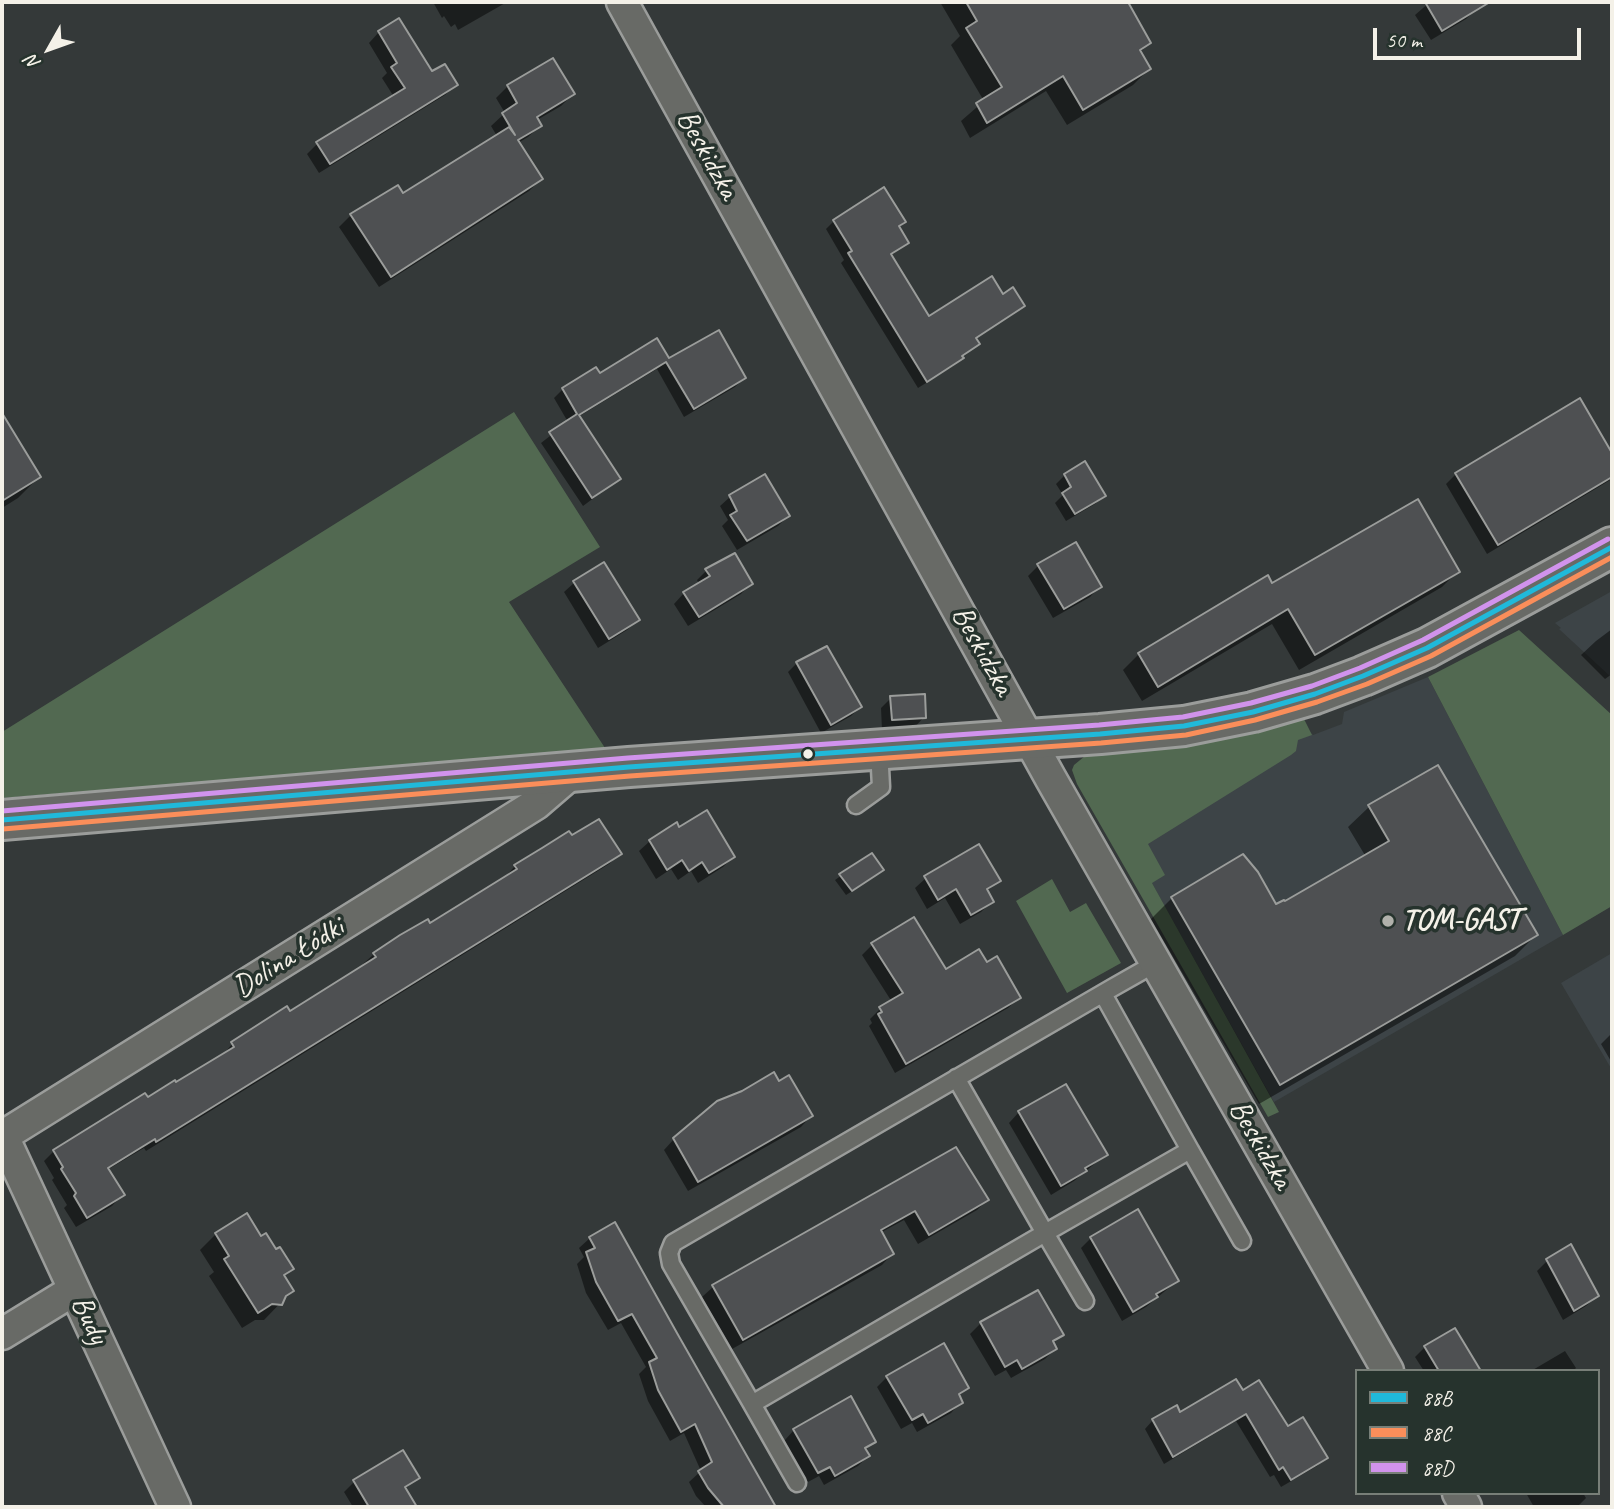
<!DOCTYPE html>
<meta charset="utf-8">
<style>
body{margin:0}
#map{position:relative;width:1614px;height:1509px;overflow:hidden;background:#343939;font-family:Caveat,sans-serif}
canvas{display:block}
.frame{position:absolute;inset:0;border:4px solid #f4f1e8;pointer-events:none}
.legend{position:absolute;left:1355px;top:1369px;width:245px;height:126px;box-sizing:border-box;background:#26332d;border:2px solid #787f78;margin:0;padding:9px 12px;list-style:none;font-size:21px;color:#f4f1e8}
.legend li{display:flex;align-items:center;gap:14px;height:35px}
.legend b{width:35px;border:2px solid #787f78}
.north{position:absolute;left:14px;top:14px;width:70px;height:70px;-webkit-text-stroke:5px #26332d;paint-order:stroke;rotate:230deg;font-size:19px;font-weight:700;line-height:28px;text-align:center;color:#f4f1e8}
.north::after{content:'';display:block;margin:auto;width:24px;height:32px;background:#f4f1e8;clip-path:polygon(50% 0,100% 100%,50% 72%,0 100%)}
.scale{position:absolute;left:1373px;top:28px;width:208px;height:32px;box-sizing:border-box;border:4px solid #f4f1e8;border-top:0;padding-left:9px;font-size:21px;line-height:24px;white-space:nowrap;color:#f4f1e8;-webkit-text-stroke:5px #26332d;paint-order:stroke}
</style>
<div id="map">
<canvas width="1614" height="1509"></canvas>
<div class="frame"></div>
<ul class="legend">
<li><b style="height:9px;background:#20b9da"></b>88B</li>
<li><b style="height:9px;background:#fa8e5a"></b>88C</li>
<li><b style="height:9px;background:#d193ec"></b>88D</li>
</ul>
<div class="north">N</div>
<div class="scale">50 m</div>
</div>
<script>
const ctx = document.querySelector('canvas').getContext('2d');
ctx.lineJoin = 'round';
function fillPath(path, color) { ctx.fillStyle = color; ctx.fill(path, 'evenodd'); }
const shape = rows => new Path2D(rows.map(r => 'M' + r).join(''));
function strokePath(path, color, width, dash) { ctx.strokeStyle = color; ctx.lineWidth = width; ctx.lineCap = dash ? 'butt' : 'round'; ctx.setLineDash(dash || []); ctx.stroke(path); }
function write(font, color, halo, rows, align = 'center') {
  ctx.font = font + ' Caveat,sans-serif'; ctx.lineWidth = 7; ctx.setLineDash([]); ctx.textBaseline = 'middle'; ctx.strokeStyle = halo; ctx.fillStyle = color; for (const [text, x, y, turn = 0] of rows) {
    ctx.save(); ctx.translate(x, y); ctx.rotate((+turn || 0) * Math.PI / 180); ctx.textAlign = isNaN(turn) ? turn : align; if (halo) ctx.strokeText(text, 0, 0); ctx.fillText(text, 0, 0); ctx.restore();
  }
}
fillPath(shape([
 [1612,591,1612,678,1559,629,1561,628,1555,623],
 [1428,677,1563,935,1274,1102,1095,781,1305,727,1313,735,1342,724,1344,712],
 [1612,953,1612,1070,1561,983]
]), '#3d4447');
fillPath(shape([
 [514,412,600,547,509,602,607,751,2,798,2,732],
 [1519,630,1612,715,1612,906,1563,935,1428,677],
 [1304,719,1312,735,1298,740,1296,751,1291,755,1148,844,1165,875,1152,883,1279,1112,1268,1117,1077,784,1072,770,1074,765,1085,756,1148,748,1158,749],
 [1052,879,1070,912,1086,903,1121,963,1067,993,1016,901]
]), '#526951');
fillPath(shape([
 [433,2,507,2,458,30,455,24,451,27,444,16,442,18],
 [940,2,1126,2,1149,43,1139,53,1149,69,1133,85,1067,125,1046,91,970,138,961,121,984,101,951,45,960,36],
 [1430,2,1472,2,1476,9,1466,19,1431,40,1415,15],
 [399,20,432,74,455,85,445,95,319,173,307,154,317,144,394,97,382,78,387,73,369,43,379,32],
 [508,86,573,94,561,106,537,120,540,126,528,137,518,143,541,179,529,191,379,287,339,227,351,215,403,196,497,136,491,126,505,113,496,98],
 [834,221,904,222,898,228,907,242,890,256,928,319,1002,296,1022,306,1014,314,975,339,978,344,953,366,918,388,841,263,844,260,826,229],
 [668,361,744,378,735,387,684,417,657,369,578,417,619,479,583,506,541,443,568,422,554,398,563,389,596,369,599,375],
 [1579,400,1612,456,1612,479,1487,554,1446,484,1456,474],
 [2,416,39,477,18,498,2,508],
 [1065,475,1104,495,1095,504,1066,521,1055,503,1063,495,1056,484],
 [765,477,788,516,778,526,737,550,722,526,728,520,720,506,730,497],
 [1038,566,1100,586,1090,597,1053,618,1028,576],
 [707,570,751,583,741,594,688,626,674,604,684,593,699,584,697,580],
 [1458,571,1442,587,1299,670,1272,624,1142,701,1123,670,1139,654,1272,585],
 [575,582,638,619,627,630,598,648,564,592],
 [1612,629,1612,674,1605,679,1581,655,1596,641],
 [797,663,860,707,851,716,821,733,788,672],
 [891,698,924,717,914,728,882,730,881,708],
 [1438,767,1536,935,1515,956,1259,1104,1151,919,1172,898,1276,906,1366,857,1348,827,1369,807],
 [679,829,733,857,723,867,698,883,691,871,678,880,671,869,656,879,639,851,650,841],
 [572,838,619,854,609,864,146,1151,144,1148,107,1170,122,1195,112,1206,76,1227,64,1208,67,1205,52,1180,54,1178,44,1161,54,1151,176,1085,223,1055,232,1044,289,1013,365,966,363,964,374,954,430,925,505,877,515,866],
 [871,855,877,875,846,895,835,880],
 [926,878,998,881,986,892,992,901,981,912,960,924,945,898,927,909,915,888],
 [873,944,945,971,986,965,1019,998,1008,1008,895,1073,869,1026,872,1023,870,1019,880,1009,892,1002,862,955],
 [1612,1033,1612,1063,1601,1044],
 [1019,1112,1105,1155,1074,1181,1051,1195,1009,1123],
 [811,1116,801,1127,688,1191,664,1150,674,1139],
 [955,1149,987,1200,977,1210,918,1244,904,1220,880,1233,892,1254,882,1265,732,1349,702,1297,713,1287],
 [614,1224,774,1507,706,1507,696,1496,689,1482,701,1471,684,1433,670,1441,648,1401,639,1374,646,1367,621,1323,608,1330,586,1293,577,1264,584,1257,579,1248,590,1238],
 [216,1234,276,1251,292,1269,283,1277,292,1291,264,1320,255,1320,242,1328,209,1276,214,1272,200,1250],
 [1091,1238,1177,1281,1146,1307,1122,1321,1081,1248],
 [1547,1261,1597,1296,1586,1306,1563,1320,1537,1271],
 [981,1323,1061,1335,1052,1344,1055,1349,1045,1359,1011,1378,1006,1370,995,1376,970,1334],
 [1425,1347,1479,1371,1424,1371,1415,1357],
 [1565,1351,1576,1368,1573,1371,1531,1371],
 [887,1377,967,1388,958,1397,961,1402,951,1413,917,1432,912,1423,901,1429,877,1387],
 [1242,1392,1325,1458,1317,1466,1281,1487,1274,1475,1270,1477,1236,1421,1164,1464,1145,1429,1153,1420,1180,1415],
 [794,1430,874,1441,865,1450,868,1456,858,1466,824,1485,819,1476,808,1482,784,1441],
 [402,1452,417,1478,405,1489,415,1507,353,1507,344,1492,354,1482],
 [1526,1493,1583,1493,1586,1498,1577,1507,1534,1507]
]), '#0007');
const building = shape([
 [966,2,1128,2,1151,43,1140,50,1151,69,1083,110,1063,76,987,123,976,103,1002,87,966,28,977,21,966,2],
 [1425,2,1490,2,1442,31,1425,2],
 [399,18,432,71,445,64,458,85,330,164,316,142,405,88,391,67,397,63,378,31,399,18],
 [553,58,575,94,537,117,542,126,518,140,543,179,391,277,350,214,398,185,403,193,509,127,515,135,502,113,517,103,507,85,553,58],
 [884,187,906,222,899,226,909,243,891,254,929,316,992,276,1003,294,1013,287,1025,306,976,338,980,344,962,356,964,358,927,382,848,253,852,251,833,220,884,187],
 [719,330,746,378,694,409,666,362,579,415,621,479,592,498,549,432,577,414,562,388,596,367,600,373,657,338,669,358,719,330],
 [1580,398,1612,453,1612,477,1498,545,1455,473,1580,398],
 [2,413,41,477,2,501,2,413],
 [1085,461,1106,496,1075,514,1062,493,1071,487,1064,474,1085,461],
 [765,474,790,516,747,541,730,515,737,511,729,495,765,474],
 [1418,499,1460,572,1315,655,1288,609,1158,687,1138,653,1268,575,1272,583,1418,499],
 [1076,542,1102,587,1064,609,1037,564,1076,542],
 [735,553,753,584,699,617,683,592,710,576,705,569,735,553],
 [604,562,640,620,609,639,573,581,604,562],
 [827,646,862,707,831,725,796,662,827,646],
 [925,694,926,718,892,720,890,696,925,694],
 [1438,765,1538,935,1280,1085,1171,897,1243,854,1258,872,1276,904,1284,900,1285,901,1389,841,1368,805,1438,765],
 [707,810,735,857,709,873,702,862,689,871,682,860,667,870,649,840,677,822,679,827,707,810],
 [599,819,622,854,156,1142,155,1139,108,1168,125,1195,87,1218,74,1196,76,1193,61,1169,63,1167,53,1150,145,1093,148,1097,175,1080,176,1082,234,1047,231,1042,287,1006,290,1011,376,957,373,953,400,935,428,919,430,923,517,869,514,865,542,848,569,831,572,835,599,819],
 [979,844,1001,881,987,889,994,902,971,915,956,889,938,900,924,876,979,844],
 [872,853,884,870,852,891,839,874,872,853],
 [914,917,946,969,979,949,987,962,997,956,1021,998,906,1064,878,1014,882,1012,879,1007,903,993,871,943,914,917],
 [774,1072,779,1081,789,1075,813,1116,698,1182,673,1138,717,1101,742,1091,774,1072],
 [1066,1084,1108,1155,1085,1168,1087,1171,1061,1186,1018,1111,1066,1084],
 [956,1147,989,1200,929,1235,915,1211,881,1230,894,1254,743,1340,712,1285,956,1147],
 [1138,1209,1179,1281,1156,1294,1158,1297,1133,1312,1090,1237,1138,1209],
 [247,1213,261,1236,266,1233,276,1249,280,1247,294,1269,284,1275,294,1291,286,1296,282,1305,272,1304,258,1313,224,1259,229,1256,215,1233,247,1213],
 [615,1222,677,1333,776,1507,724,1507,708,1488,698,1471,712,1462,695,1424,681,1432,658,1390,649,1362,657,1358,632,1314,618,1321,596,1282,586,1252,595,1248,589,1237,615,1222],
 [1571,1244,1599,1296,1574,1311,1546,1259,1571,1244],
 [1038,1290,1064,1335,1053,1341,1057,1349,1022,1369,1017,1360,1005,1367,980,1322,1038,1290],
 [1455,1328,1481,1371,1439,1371,1424,1346,1455,1328],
 [944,1343,969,1388,959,1394,963,1403,928,1423,923,1414,912,1420,886,1376,944,1343],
 [1236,1379,1243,1390,1259,1380,1288,1426,1303,1417,1328,1458,1291,1480,1283,1467,1279,1470,1246,1414,1173,1457,1152,1419,1177,1405,1180,1412,1236,1379],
 [851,1396,876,1442,865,1448,870,1456,835,1476,830,1467,818,1473,793,1429,851,1396],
 [403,1450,420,1478,405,1487,417,1507,369,1507,353,1480,403,1450]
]);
fillPath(building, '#4e5052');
strokePath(building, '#9b9d9b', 2);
const service = shape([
 [856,805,881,787,879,749],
 [956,1078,1045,1233,752,1404,671,1264,669,1253,673,1243,1112,988,1156,963],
 [1190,1150,1242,1241],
 [1085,1301,1045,1233,1190,1150,1103,994],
 [752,1404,797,1483]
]);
const minor = shape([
 [622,2,1051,779,1388,1371],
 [2,1134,175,1507],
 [3,1136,536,804,572,773],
 [2,1334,74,1290],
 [1458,1493,1466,1507]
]);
const tertiary = shape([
 [2,820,629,767,1100,734,1184,726,1253,712,1315,694,1363,676,1427,648,1612,547]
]);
strokePath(service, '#9b9d9b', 21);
strokePath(minor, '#9b9d9b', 35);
strokePath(tertiary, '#9b9d9b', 44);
strokePath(service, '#686a66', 16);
strokePath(minor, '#686a66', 30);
strokePath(tertiary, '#686a66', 38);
strokePath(shape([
 [2,820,629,767,1100,734,1184,726,1253,712,1315,694,1363,676,1427,648,1612,547]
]), '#20b9da', 5);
strokePath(shape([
 [3,829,630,776,1101,743,1186,735,1255,720,1317,702,1367,684,1431,656,1612,557]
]), '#fa8e5a', 5);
strokePath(shape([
 [2,811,628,758,1099,725,1183,717,1251,703,1312,686,1360,668,1423,640,1608,539]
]), '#d193ec', 5);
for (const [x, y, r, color] of [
 [808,754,6,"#f4f1e8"],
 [1388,921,7,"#b1b1ab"]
]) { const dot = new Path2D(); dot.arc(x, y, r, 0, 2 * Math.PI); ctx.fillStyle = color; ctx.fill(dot); strokePath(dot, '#26332d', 2.5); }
write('30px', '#f4f1e8', '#26332d', [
 ["Beskidzka",707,155,61],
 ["Beskidzka",982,651,61],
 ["Dolina Łódki",289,958,-32],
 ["Beskidzka",1260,1145,60],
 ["Budy",89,1320,65]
]);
write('bold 30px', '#f4f1e8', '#26332d', [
 ["TOM-GAST",1402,921]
], 'left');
</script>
